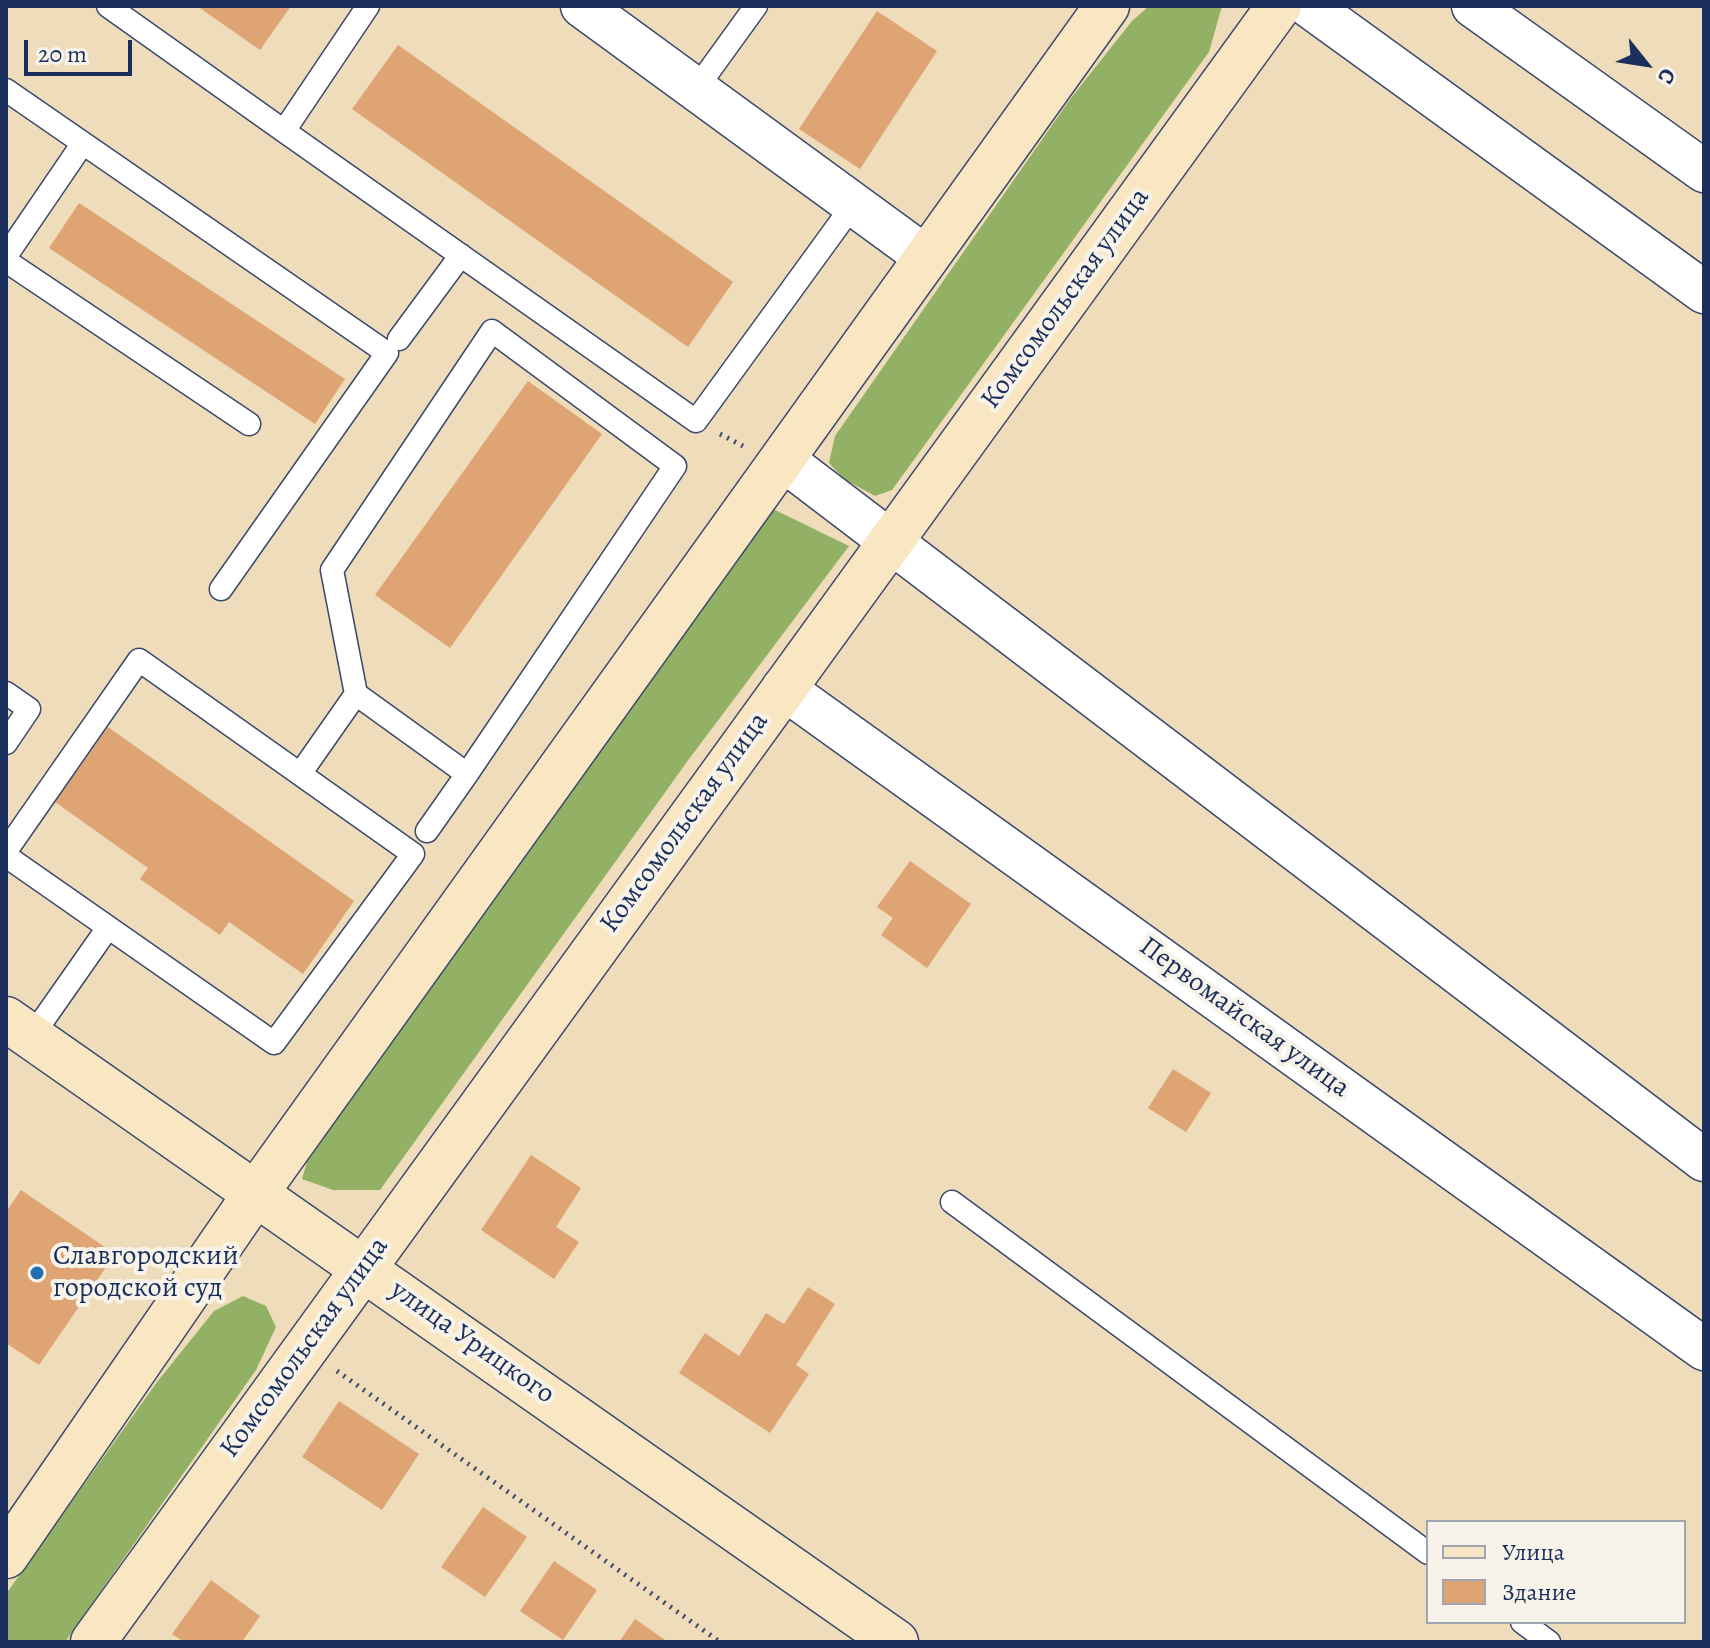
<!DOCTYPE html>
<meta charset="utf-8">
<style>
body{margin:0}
#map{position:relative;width:1710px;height:1648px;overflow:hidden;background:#eedcba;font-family:Alegreya,serif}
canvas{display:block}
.frame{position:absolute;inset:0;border:8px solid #1b2f5e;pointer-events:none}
.legend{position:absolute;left:1426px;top:1520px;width:260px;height:104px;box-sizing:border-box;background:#f7f3e8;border:2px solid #9fa5b1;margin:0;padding:10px 14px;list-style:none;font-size:24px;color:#1b2f5e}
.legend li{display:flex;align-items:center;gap:16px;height:40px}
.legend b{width:40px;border:2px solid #9fa5b1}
.north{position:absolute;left:1606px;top:24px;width:80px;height:80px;-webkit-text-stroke:6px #f7f3e8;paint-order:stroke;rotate:120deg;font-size:22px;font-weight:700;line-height:32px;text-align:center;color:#1b2f5e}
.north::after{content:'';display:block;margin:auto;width:28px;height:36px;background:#1b2f5e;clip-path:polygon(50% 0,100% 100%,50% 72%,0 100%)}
.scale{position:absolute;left:24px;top:40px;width:108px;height:36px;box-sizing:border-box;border:4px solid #1b2f5e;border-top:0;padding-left:10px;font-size:24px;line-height:28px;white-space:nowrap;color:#1b2f5e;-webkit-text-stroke:6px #f7f3e8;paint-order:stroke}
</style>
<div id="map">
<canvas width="1710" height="1648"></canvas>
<div class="frame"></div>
<ul class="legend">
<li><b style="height:10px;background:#f9e7c3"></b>Улица</li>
<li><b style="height:22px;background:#dea473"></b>Здание</li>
</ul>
<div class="north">С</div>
<div class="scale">20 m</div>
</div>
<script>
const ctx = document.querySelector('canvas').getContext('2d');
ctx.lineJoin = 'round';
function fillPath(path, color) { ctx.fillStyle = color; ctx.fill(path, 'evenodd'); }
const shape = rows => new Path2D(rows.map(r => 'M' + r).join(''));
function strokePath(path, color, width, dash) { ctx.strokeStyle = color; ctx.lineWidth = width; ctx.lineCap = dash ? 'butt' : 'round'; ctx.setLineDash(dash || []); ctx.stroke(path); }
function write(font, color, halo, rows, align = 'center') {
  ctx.font = font + ' Alegreya,serif'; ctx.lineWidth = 8; ctx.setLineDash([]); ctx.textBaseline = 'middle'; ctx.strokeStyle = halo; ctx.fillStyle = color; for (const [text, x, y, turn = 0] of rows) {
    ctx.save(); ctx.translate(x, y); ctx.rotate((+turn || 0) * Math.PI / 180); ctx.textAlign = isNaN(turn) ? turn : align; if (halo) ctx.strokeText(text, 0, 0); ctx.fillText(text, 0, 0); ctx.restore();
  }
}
fillPath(shape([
 [1149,6,1222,6,1209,52,892,490,875,496,844,479,829,463,835,436,1071,98,1132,21],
 [773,509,849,546,689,759,380,1190,333,1190,302,1179,313,1141],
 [243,1296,266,1306,276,1327,256,1370,65,1642,6,1642,6,1594,157,1382,214,1311]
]), '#93b164');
fillPath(shape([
 [197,6,291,6,260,50],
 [877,11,937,51,860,169,799,129],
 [398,45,733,282,688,347,352,109],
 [79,203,345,379,315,424,49,248],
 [528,381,602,434,450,648,375,595],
 [108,727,354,901,303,974,229,922,220,935,140,879,148,868,55,802],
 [910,861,971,904,927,968,881,935,893,918,877,907],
 [1173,1069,1211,1093,1186,1132,1148,1108],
 [531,1155,581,1188,556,1227,579,1242,554,1279,481,1230],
 [21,1190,115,1254,39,1365,6,1343,6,1212],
 [808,1287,835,1304,796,1365,809,1374,770,1433,679,1373,705,1333,739,1356,766,1313,784,1324],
 [339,1401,419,1454,382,1510,302,1457],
 [483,1507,527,1537,485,1597,441,1567],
 [554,1561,597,1590,563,1640,520,1611],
 [211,1580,260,1616,242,1642,184,1642,172,1634],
 [635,1619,668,1642,619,1642]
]), '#dea473');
const lane = shape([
 [108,6,284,131,368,6],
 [696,89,756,6],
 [6,90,387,353,221,589],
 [284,131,696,421,853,205],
 [6,256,83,143],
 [6,261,249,424],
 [399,339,461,255],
 [6,693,29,709,6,743],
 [300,774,356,694],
 [427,831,467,774,675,466,492,331,332,570,356,694,467,774],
 [6,851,139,660,413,854,274,1043,6,856],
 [32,1036,107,929],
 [952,1202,1428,1553],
 [1522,1622,1549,1642]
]);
const street = shape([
 [582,6,927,258],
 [1309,6,1704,292],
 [1473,6,1704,171],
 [782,459,1704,1160],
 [783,688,1704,1349]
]);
const secondary = shape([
 [6,1019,896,1642],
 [6,1556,256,1193,1107,6],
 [93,1642,1279,6]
]);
strokePath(lane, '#3b496c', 25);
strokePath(street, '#3b496c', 45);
strokePath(secondary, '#3b496c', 47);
strokePath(shape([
 [720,434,743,446],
 [337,1371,720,1642]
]), '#3b496c', 5, [2, 6]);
strokePath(lane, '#fff', 22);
strokePath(street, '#fff', 42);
strokePath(secondary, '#f9e7c3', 44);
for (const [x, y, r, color] of [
 [37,1273,8,"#1f6fb2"]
]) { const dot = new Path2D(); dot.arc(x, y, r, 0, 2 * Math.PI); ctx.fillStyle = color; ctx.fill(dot); strokePath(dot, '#f7f3e8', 3); }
write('28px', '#1b2f5e', '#f7f3e8', [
 ["Комсомольская улица",1066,299,-54],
 ["Комсомольская улица",685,823,-54],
 ["Первомайская улица",1244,1018,36],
 ["улица Урицкого",472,1343,35],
 ["Комсомольская улица",305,1348,-54]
]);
write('28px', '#1b2f5e', '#f7f3e8', [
 ["Славгородский",53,1257],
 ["городской суд",53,1289]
], 'left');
</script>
